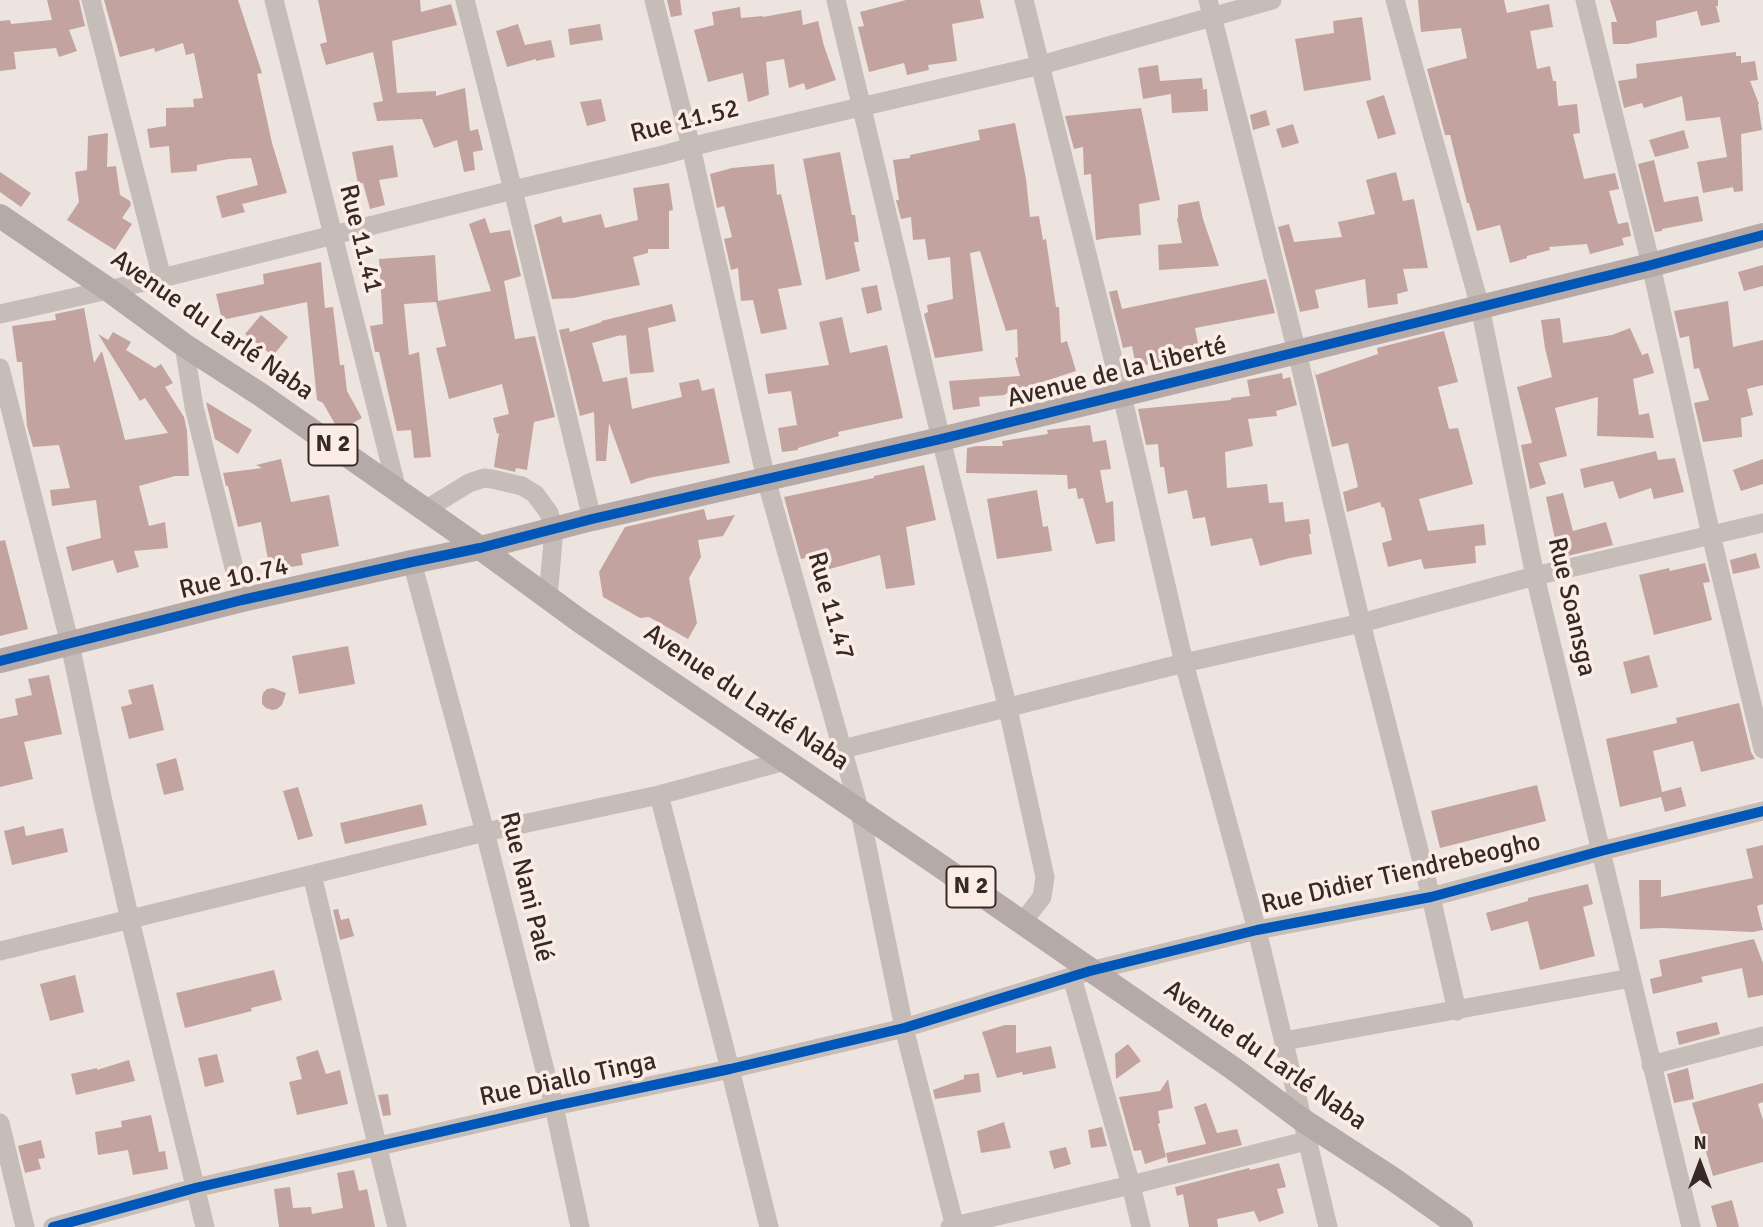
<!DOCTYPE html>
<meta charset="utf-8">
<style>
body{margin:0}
#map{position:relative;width:1763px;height:1227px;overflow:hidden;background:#ede4df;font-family:Signika,sans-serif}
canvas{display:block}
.north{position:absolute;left:1665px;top:1129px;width:70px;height:70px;-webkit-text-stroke:5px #fbede6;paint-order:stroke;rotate:0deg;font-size:19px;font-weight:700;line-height:28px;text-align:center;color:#372926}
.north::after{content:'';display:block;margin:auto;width:24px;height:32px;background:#372926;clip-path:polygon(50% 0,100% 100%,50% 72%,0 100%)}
</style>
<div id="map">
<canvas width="1763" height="1227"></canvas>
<div class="north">N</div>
</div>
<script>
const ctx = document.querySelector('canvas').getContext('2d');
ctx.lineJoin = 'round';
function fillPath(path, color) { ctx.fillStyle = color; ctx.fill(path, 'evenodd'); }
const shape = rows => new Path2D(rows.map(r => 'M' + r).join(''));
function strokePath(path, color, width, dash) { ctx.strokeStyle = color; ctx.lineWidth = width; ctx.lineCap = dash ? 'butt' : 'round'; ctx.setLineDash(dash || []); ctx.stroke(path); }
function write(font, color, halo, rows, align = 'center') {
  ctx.font = font + ' Signika,sans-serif'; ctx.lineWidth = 7; ctx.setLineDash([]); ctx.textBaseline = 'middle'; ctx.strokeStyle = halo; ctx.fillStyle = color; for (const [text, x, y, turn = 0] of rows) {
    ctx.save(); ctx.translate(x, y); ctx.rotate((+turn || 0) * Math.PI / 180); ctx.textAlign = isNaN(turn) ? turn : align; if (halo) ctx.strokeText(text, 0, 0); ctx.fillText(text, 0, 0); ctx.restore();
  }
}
fillPath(shape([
 [47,0,79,0,85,26,69,30,77,51,59,57,56,48,14,52,16,69,0,71,0,21,10,20,11,24,52,20],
 [104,0,238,0,262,73,257,74,272,143,287,193,242,204,245,212,222,218,216,196,258,185,251,158,229,159,197,165,197,171,171,173,169,146,150,148,147,129,166,126,166,108,194,107,193,99,203,98,194,53,186,55,183,43,155,52,154,48,120,57],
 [318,0,420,0,421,12,451,4,457,25,392,41,397,93,436,91,436,96,465,88,470,131,478,129,483,150,473,152,475,170,464,172,457,140,434,148,422,119,377,121,373,103,383,101,373,52,326,65,320,44,327,42],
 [667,0,680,0,682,15,671,17],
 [906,0,980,0,984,18,952,24,957,61,928,65,929,70,907,75,904,63,869,72,858,27,864,26,860,12],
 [1418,0,1504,0,1507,13,1549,4,1553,27,1530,31,1537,69,1550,66,1553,81,1556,81,1558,106,1577,104,1580,133,1573,134,1584,179,1615,173,1619,189,1609,191,1618,224,1628,222,1631,236,1622,238,1624,245,1590,254,1587,244,1549,247,1550,250,1527,256,1527,258,1510,263,1500,225,1477,231,1469,203,1467,203,1450,135,1445,135,1427,69,1467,58,1461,28,1421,32],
 [1610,0,1718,0,1718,6,1716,6,1720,22,1701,26,1697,11,1656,21,1657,37,1628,44,1613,44,1611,22,1617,22],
 [740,7,741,18,763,16,763,17,801,10,803,25,818,21,824,46,836,80,806,90,804,83,789,88,784,59,766,62,769,95,748,102,743,73,708,82,694,30,714,25,712,12],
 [1362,17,1371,80,1304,91,1295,39,1334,33,1333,21],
 [518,24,525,45,551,40,555,57,536,61,536,59,507,67,496,31],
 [600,24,603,40,570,45,568,29],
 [1736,52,1736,56,1741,56,1741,63,1755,61,1758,80,1750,81,1759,104,1758,104,1762,130,1741,134,1743,191,1734,192,1733,187,1703,193,1697,162,1727,157,1720,117,1686,121,1682,96,1644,108,1642,103,1624,108,1618,81,1637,78,1636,64],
 [1158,65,1160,81,1202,78,1203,89,1197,90,1207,89,1208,111,1172,113,1171,94,1143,99,1138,68],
 [1384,95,1396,134,1378,139,1366,101],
 [601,99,606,121,587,126,580,102],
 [1141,108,1160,200,1139,204,1141,235,1108,238,1096,240,1091,174,1084,175,1083,147,1074,149,1065,116],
 [1266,110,1270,125,1253,130,1250,115],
 [1015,123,1026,179,1030,217,1039,216,1043,240,1046,239,1056,307,1059,307,1061,343,1067,341,1076,371,1005,394,1005,395,979,397,980,406,953,410,949,381,1020,376,1015,358,1018,357,1017,329,1006,331,980,251,970,253,983,351,935,358,924,314,928,312,927,305,953,299,950,257,928,260,925,239,913,240,911,217,901,219,896,200,899,200,893,160,910,158,910,155,980,140,978,130],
 [1293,124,1299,143,1282,148,1276,129],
 [1684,130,1689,148,1655,157,1649,140],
 [108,133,107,167,116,166,120,195,130,201,131,205,122,218,132,224,115,250,67,220,79,202,75,172,87,170,88,136],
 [393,145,398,177,379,180,385,205,370,209,363,183,358,184,352,152],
 [840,152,852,215,855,215,859,242,854,242,860,271,826,280,803,159],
 [1654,160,1664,202,1698,196,1703,221,1662,229,1662,231,1655,232,1638,164],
 [774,164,777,195,781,194,802,285,778,289,787,329,761,334,753,300,741,301,738,268,731,270,724,239,732,237,724,206,717,208,710,174,732,168],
 [0,172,31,193,21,207,0,192],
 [1396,172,1403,201,1414,199,1428,268,1403,269,1408,291,1397,294,1398,304,1368,308,1365,279,1315,290,1319,308,1300,312,1278,227,1289,224,1294,242,1342,237,1338,222,1375,214,1366,180],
 [669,183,673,210,669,211,669,249,648,249,648,253,633,257,640,285,573,298,552,299,534,225,561,216,563,223,601,214,605,228,638,220,633,188],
 [1199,201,1203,219,1219,266,1159,270,1158,245,1182,243,1177,219,1178,218,1178,205],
 [485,218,490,233,510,230,521,276,504,281,515,339,535,336,555,417,534,422,527,470,516,468,515,472,494,467,499,433,497,434,493,418,509,414,502,384,449,399,436,348,446,346,436,302,404,304,409,355,419,352,431,457,414,458,411,430,397,431,379,352,375,352,370,326,383,324,379,259,435,255,438,301,491,291,469,224],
 [321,262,325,308,333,307,340,365,344,365,347,391,362,418,339,431,323,403,317,400,307,302,222,320,216,294,264,284,263,274],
 [1763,265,1763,286,1744,291,1738,272],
 [1266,279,1275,313,1195,328,1200,354,1136,367,1132,346,1123,348,1109,292,1117,290,1122,309],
 [877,285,882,310,867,314,861,288],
 [1728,301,1733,347,1763,340,1763,385,1747,389,1753,415,1741,418,1742,437,1703,442,1694,403,1709,400,1699,368,1694,369,1689,336,1680,338,1674,311],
 [672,304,676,321,648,328,654,372,630,374,626,335,621,336,621,335,592,343,603,382,627,377,632,409,682,397,679,383,699,379,702,391,714,388,730,463,648,478,631,484,609,423,606,461,596,461,594,412,580,416,559,330,569,328,570,332,602,322,601,321],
 [84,308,94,363,102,351,125,440,168,433,145,398,140,401,98,334,108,340,113,332,131,342,126,350,155,368,161,364,173,383,165,387,184,417,187,431,189,476,175,476,139,486,149,526,165,522,168,548,134,551,139,567,117,573,113,560,72,571,66,547,101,538,96,500,52,506,50,490,70,488,59,445,33,447,27,426,22,362,17,362,12,326,56,320,55,314],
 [261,315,288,337,273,356,245,334],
 [842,317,850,353,887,345,903,418,838,432,839,436,798,448,798,450,782,452,778,428,797,425,791,391,768,394,765,374,829,365,819,322],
 [1560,318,1563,343,1612,335,1630,328,1642,355,1648,353,1654,373,1633,379,1639,415,1649,413,1654,438,1597,436,1598,397,1555,408,1567,456,1539,463,1546,484,1530,489,1521,445,1532,443,1517,387,1552,377,1545,348,1541,320],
 [1444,331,1458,382,1438,387,1449,429,1458,428,1473,484,1419,499,1428,531,1484,524,1486,545,1475,546,1476,563,1424,569,1421,559,1388,567,1382,543,1392,540,1384,507,1382,508,1380,502,1347,512,1343,492,1358,487,1348,443,1332,447,1314,369,1316,375,1378,354,1377,348],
 [1282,373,1283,379,1290,377,1297,405,1276,411,1277,416,1248,419,1253,446,1225,452,1227,488,1267,484,1269,503,1283,502,1285,522,1309,519,1311,534,1309,534,1312,554,1290,558,1260,566,1252,538,1211,546,1205,517,1193,519,1187,490,1168,494,1164,467,1160,467,1158,444,1146,445,1138,409,1231,400,1231,398,1250,396,1247,380],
 [206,402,252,430,238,454,215,439],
 [1090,425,1093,442,1106,440,1111,469,1100,470,1106,503,1113,501,1115,541,1096,544,1083,498,1078,499,1076,488,1068,489,1067,475,966,473,967,448,977,446,1003,446,1002,441,1048,434,1047,430],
 [1656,451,1658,460,1675,458,1684,492,1654,499,1651,488,1619,499,1613,481,1584,488,1580,469],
 [281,459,291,502,329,495,339,546,301,554,303,565,270,570,261,522,238,527,228,486,226,486,223,473,262,468,256,465],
 [1763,459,1763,484,1741,491,1733,470],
 [924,465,936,520,906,527,915,585,886,589,880,555,819,572,814,556,801,559,784,497,874,478,874,476],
 [1037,490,1043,527,1048,526,1052,551,997,559,987,499],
 [1563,493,1573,531,1606,522,1613,545,1559,558,1546,497],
 [704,509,707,520,735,515,723,536,698,540,701,557,689,578,697,623,688,639,649,617,640,618,603,597,599,572,625,527],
 [5,540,28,629,0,636,0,541],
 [1756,553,1760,568,1733,574,1730,560],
 [1705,563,1710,582,1703,583,1712,620,1654,635,1639,575,1669,568,1670,571],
 [348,646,355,684,299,694,292,656],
 [1649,655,1658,687,1631,694,1623,662],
 [49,675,62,734,24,742,33,779,0,787,0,719,18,715,15,699,32,695,28,679],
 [153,684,164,730,129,739,121,707,132,704,128,690],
 [273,688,286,693,282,705,277,709,272,710,266,708,262,704,262,698,263,693,267,689],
 [1739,703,1751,752,1755,759,1701,772,1693,741,1653,751,1662,792,1681,787,1686,806,1665,812,1661,797,1620,807,1606,739,1677,723,1676,718],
 [176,758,184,790,164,795,156,764],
 [1537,785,1546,821,1440,848,1431,811],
 [298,787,313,836,298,840,283,791],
 [422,804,427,825,345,844,340,823],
 [24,826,26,836,63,828,68,852,12,865,4,831],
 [1763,845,1763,904,1757,906,1763,930,1753,932,1662,928,1640,929,1639,880,1661,880,1661,897,1753,878,1746,849],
 [1588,884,1593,904,1583,907,1595,956,1540,970,1528,921,1491,931,1486,913,1528,901,1528,898],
 [338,909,341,920,349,918,354,936,340,940,333,910],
 [1754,939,1763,963,1763,995,1748,998,1742,968,1701,977,1703,982,1653,994,1650,979,1662,976,1659,960],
 [274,970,282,1000,251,1008,252,1011,185,1028,176,993],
 [75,975,84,1012,50,1021,40,984],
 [1717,1022,1720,1034,1679,1045,1676,1032],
 [1005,1025,1016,1025,1016,1053,1051,1046,1056,1068,1023,1075,1022,1072,997,1078,982,1032],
 [1128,1044,1141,1061,1116,1079,1115,1054],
 [318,1050,326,1074,340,1070,348,1104,297,1115,289,1082,302,1079,296,1057],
 [217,1054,224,1082,205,1087,198,1058],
 [129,1060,135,1081,76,1095,71,1074,97,1068,97,1070],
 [1688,1068,1694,1099,1674,1103,1667,1074],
 [979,1073,981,1092,935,1099,933,1090,964,1079,964,1075],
 [1168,1079,1173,1108,1158,1111,1160,1123,1158,1124,1166,1157,1145,1164,1141,1150,1134,1151,1119,1097,1160,1091],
 [1763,1083,1763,1102,1758,1104,1763,1120,1763,1162,1713,1176,1692,1103],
 [388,1094,391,1115,383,1116,378,1095],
 [1206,1103,1217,1133,1237,1129,1242,1145,1168,1163,1166,1153,1206,1144,1194,1107],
 [151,1115,159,1152,165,1151,168,1169,133,1175,128,1150,98,1155,95,1132,122,1127,121,1121],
 [1004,1122,1011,1148,981,1153,977,1131],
 [1102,1127,1107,1146,1091,1148,1088,1130],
 [41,1140,45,1158,38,1159,41,1169,25,1173,18,1146],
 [1066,1147,1071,1164,1054,1169,1049,1151],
 [1279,1163,1286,1187,1277,1189,1284,1213,1259,1222,1254,1211,1217,1219,1218,1227,1189,1227,1183,1194,1177,1196,1175,1187,1249,1168,1250,1170],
 [354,1170,359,1191,367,1189,375,1227,279,1227,274,1189,290,1187,293,1208,311,1207,312,1214,343,1208,337,1173],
 [1732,1200,1739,1227,1717,1227,1711,1206]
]), '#c2a39f');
strokePath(shape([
 [91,0,162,278],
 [274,0,397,490],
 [465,0,513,190,592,519],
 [654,0,691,147,766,479,860,812,904,1028,955,1227],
 [836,0,941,439,1008,709,1045,877,1042,897,1022,923],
 [1024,0,1122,395,1184,663,1257,930,1328,1227],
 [1208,0,1297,352,1361,623,1431,897,1457,1011],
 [1395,0,1480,307,1535,576,1691,1227],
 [1585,0,1651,265,1711,535,1763,749],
 [0,314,162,278,513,190,663,155,710,142,1041,65,1272,0],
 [184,345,194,407,242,600],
 [0,368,70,644,102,797,130,920,205,1227],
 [425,510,469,483,484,478,492,479,522,486,535,494,549,513,554,529,548,598],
 [412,562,485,832,554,1106,580,1227],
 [843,749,1184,663,1361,623,1535,576,1763,523],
 [659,795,730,1069,769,1227],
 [312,875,397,1227],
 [0,951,485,832,659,795,785,761],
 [1072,977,1131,1185,1141,1227],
 [1284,1041,1631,978],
 [1651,1065,1763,1036],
 [0,1123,25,1227],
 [53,1227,195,1188,554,1106,730,1069,904,1028,1090,971,1257,930,1431,897,1601,851,1763,811],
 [950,1227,1131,1185,1306,1141]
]), '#c6bcb8', 19);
strokePath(shape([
 [0,216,109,290,184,345,261,395,480,548,580,621,936,863,1234,1069,1301,1119,1393,1179,1461,1227],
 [0,661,242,600,412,562,480,548,592,519,941,439,1297,352,1651,265,1763,235]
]), '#b5aaa7', 24);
strokePath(shape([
 [0,661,242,600,412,562,480,548,592,519,941,439,1297,352,1651,265,1763,235],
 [53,1227,195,1188,554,1106,730,1069,904,1028,1090,971,1257,930,1431,897,1601,851,1763,811]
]), '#0057b8', 10);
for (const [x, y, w] of [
 [333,445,49],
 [971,887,49]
]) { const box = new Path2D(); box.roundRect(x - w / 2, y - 20.5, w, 41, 5); ctx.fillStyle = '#fbede6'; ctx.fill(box); strokePath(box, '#372926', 2); }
write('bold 24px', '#372926', null, [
 ["N 2",333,445],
 ["N 2",971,887]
]);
write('26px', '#372926', '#fbede6', [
 ["Rue 11.52",685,122,-14],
 ["Rue 11.41",360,239,76],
 ["Avenue du Larlé Naba",212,326,35],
 ["Avenue de la Liberté",1117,373,-14],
 ["Rue 10.74",234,579,-13],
 ["Rue 11.47",830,606,74],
 ["Rue Soansga",1571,607,77],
 ["Avenue du Larlé Naba",746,698,34],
 ["Rue Didier Tiendrebeogho",1401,874,-13],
 ["Rue Nani Palé",526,887,76],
 ["Avenue du Larlé Naba",1265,1056,35],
 ["Rue Diallo Tinga",568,1080,-12]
]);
</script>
